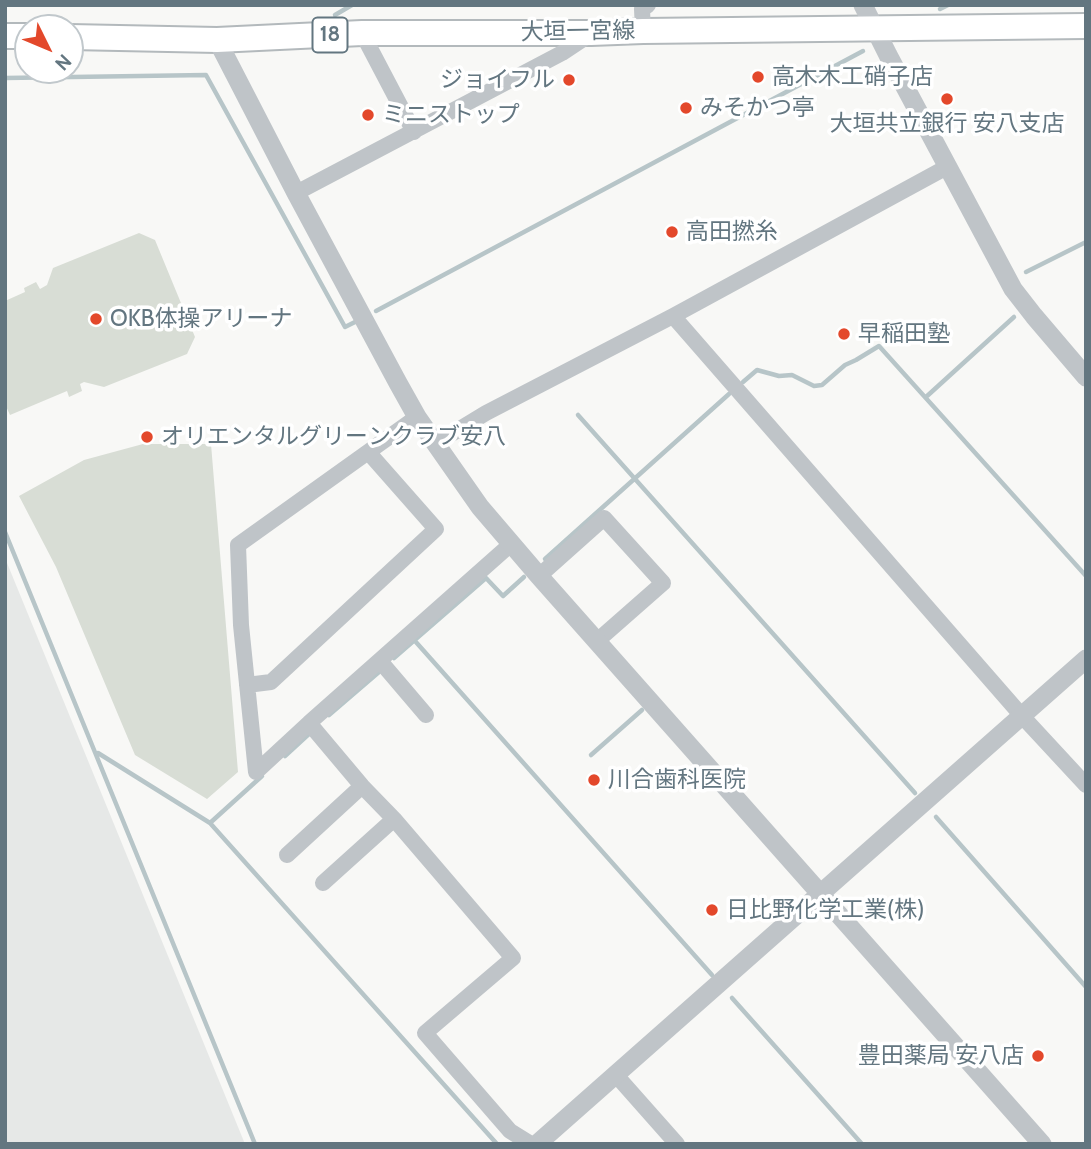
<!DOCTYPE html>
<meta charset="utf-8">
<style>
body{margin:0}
#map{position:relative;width:1091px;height:1149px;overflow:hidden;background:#f8f8f6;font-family:Cabin,sans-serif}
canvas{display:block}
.frame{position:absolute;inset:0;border:7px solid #637680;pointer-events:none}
.north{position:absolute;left:14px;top:14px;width:70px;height:70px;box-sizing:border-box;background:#fff;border:2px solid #c1c8cc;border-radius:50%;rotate:133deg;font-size:19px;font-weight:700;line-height:28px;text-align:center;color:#637680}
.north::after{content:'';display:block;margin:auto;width:24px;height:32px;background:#e3482b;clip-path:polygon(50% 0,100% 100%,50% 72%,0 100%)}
</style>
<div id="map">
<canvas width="1091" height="1149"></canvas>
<div class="frame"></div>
<div class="north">N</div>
</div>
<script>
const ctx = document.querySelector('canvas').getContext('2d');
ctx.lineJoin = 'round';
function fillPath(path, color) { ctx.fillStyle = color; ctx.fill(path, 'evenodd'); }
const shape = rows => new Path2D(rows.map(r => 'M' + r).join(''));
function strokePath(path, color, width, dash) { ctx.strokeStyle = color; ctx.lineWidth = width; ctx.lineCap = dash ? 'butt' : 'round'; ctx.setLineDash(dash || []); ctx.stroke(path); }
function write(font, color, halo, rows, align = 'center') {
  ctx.font = font + ' Cabin,"Noto Sans JP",sans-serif'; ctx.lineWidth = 7; ctx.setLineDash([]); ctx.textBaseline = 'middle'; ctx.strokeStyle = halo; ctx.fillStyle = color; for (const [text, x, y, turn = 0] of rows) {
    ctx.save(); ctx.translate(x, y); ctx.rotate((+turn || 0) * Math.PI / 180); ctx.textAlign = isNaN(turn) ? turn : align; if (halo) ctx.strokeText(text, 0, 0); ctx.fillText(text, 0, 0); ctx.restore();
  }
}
fillPath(shape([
 [5,558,245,1144,5,1144]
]), '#e6e8e7');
fillPath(shape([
 [139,233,155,240,195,337,187,354,104,387,84,382,80,384,82,391,69,397,67,391,10,415,5,404,5,301,25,292,24,288,36,282,40,289,47,285,53,268],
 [143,444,211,444,238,772,207,799,135,755,56,567,19,496,84,460]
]), '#d8ddd5');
strokePath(shape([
 [940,9,948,5],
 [335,15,352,5],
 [5,78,206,75,345,327,357,321],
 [1026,272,1086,242],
 [376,311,863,51],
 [743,382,757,370,779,376,792,375,814,386,822,385,845,365,856,360,879,346,1086,576],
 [926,397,1014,317],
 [578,415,915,793],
 [5,532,255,1144],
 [545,559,729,394],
 [415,641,712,975],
 [394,658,486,578,503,596,524,577],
 [329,715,379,672],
 [98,753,210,823,497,1144],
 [591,755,642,710],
 [285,756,310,733],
 [936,817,1086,987],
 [210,823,262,776],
 [732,998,862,1144]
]), '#b7c5c8', 4.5);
const primary = shape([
 [5,36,28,36],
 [70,37,217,40,362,33,591,33,643,31,1086,26]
]);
strokePath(primary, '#b3b9bc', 28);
strokePath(shape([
 [643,31,642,9,648,5],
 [362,33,414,132],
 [296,193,562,53,589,35],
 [673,316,1022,716,1086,785],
 [417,417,238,545,241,625,256,772,309,723,362,786,394,819,513,958,425,1033,510,1131,531,1144],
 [435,444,486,413,673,316,947,167],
 [539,576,604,518,663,583,597,641],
 [380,661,426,715],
 [247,685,271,682,436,529,369,453],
 [309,723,511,544],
 [287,855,362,786],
 [323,883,394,819],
 [615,1074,677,1144]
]), '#bfc4c8', 16);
strokePath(shape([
 [863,5,888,55,1013,289,1034,316,1086,377],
 [217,40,296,193,398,383,417,417,480,507,539,576,1042,1144],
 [537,1144,1086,659]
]), '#bfc4c8', 19);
strokePath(primary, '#fff', 24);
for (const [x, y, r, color] of [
 [758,77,7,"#e3482b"],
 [569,80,7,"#e3482b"],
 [947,99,7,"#e3482b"],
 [686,108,7,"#e3482b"],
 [368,115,7,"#e3482b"],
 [672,232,7,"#e3482b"],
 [96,319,7,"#e3482b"],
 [844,334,7,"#e3482b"],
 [147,437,7,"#e3482b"],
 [594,780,7,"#e3482b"],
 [712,910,7,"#e3482b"],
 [1038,1056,7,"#e3482b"]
]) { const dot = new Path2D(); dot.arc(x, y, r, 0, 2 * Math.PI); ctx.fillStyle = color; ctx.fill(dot); strokePath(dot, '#fff', 2.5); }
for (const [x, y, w] of [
 [330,35,35]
]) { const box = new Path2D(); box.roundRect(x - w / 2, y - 17.5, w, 35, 5); ctx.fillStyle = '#fff'; ctx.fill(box); strokePath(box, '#637680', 2); }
write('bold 21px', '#637680', null, [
 ["18",330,35]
]);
write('23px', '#637680', '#fff', [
 ["大垣一宮線",578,32,-1]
]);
write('23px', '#637680', '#fff', [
 ["高木木工硝子店",772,77],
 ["ジョイフル",555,80,"right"],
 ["みそかつ亭",700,108],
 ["ミニストップ",382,115],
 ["大垣共立銀行 安八支店",947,124,"center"],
 ["高田撚糸",686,232],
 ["OKB体操アリーナ",110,319],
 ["早稲田塾",858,334],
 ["オリエンタルグリーンクラブ安八",161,437],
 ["川合歯科医院",608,780],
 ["日比野化学工業(株)",726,910],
 ["豊田薬局 安八店",1024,1056,"right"]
], 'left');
</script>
